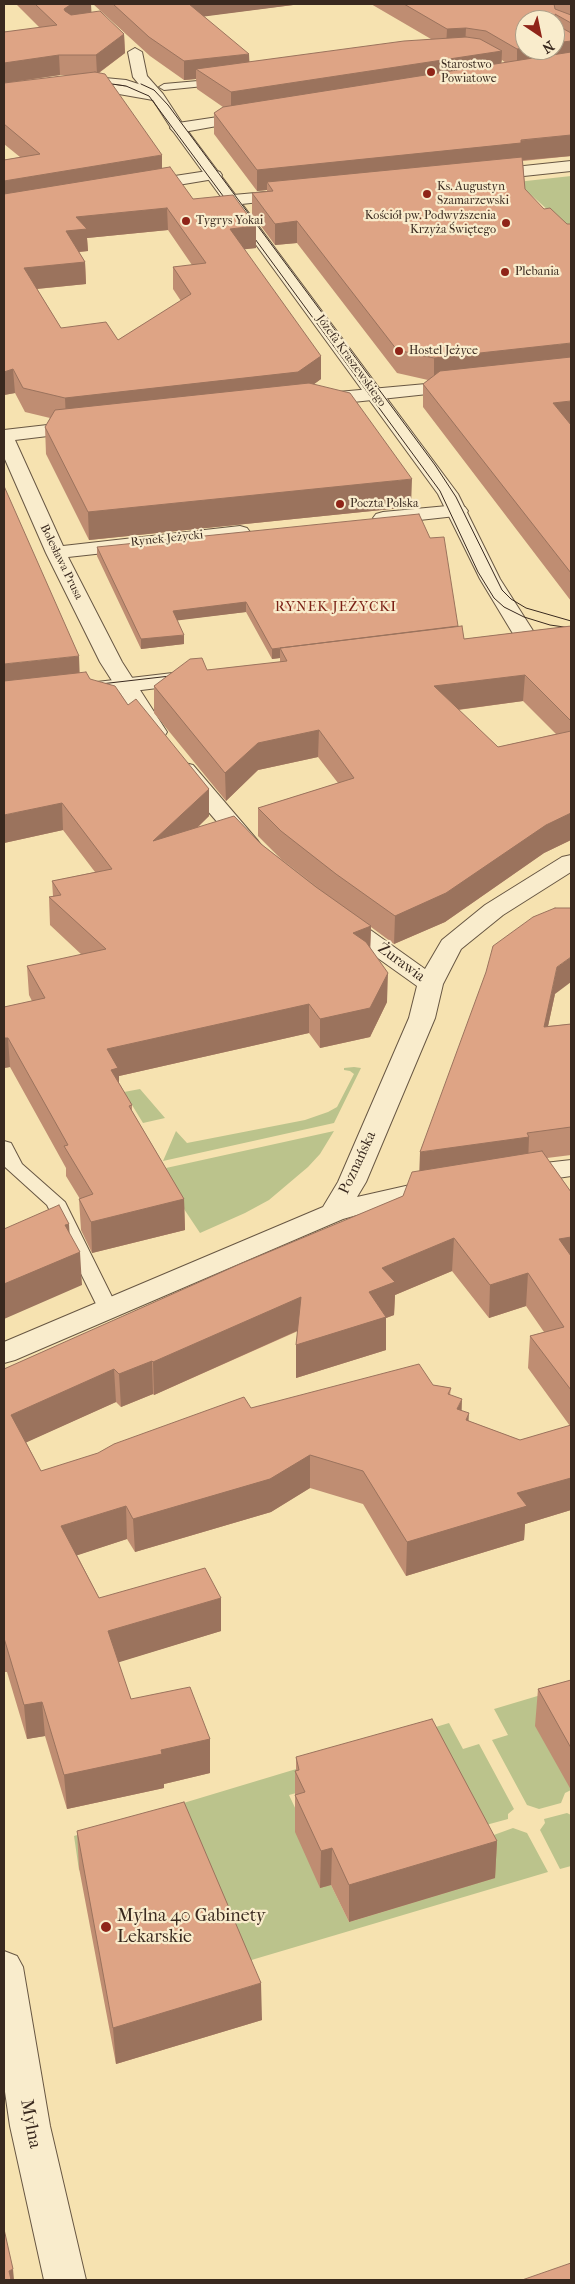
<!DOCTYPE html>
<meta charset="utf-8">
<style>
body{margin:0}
#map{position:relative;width:575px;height:2284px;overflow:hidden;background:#f6e2b0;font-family:"IM FELL French Canon",serif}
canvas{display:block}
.frame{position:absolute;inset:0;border:5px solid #39291f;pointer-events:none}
.north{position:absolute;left:515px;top:10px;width:50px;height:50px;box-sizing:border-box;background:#f9eccc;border:1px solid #ac9e87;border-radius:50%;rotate:146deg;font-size:14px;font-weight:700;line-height:20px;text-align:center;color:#39291f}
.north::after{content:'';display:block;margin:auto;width:18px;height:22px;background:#8f2418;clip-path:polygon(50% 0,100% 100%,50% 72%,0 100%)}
</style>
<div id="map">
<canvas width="575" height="2284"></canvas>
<div class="frame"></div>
<div class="north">N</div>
</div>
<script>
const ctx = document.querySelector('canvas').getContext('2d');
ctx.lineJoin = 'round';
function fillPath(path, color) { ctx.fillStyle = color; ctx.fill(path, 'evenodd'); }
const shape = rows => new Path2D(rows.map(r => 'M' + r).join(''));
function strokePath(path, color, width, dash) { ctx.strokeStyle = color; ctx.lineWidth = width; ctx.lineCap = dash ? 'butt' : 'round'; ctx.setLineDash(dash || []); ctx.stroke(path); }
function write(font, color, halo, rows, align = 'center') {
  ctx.font = font + ' "IM FELL French Canon",serif'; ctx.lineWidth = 4.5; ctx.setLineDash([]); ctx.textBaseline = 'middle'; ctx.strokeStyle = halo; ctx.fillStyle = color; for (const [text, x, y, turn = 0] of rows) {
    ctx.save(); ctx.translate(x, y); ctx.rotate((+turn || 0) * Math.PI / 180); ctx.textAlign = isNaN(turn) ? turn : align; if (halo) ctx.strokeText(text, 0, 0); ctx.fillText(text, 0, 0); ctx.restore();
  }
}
fillPath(shape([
 [571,176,571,231,517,182],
 [354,1067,361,1068,334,1123,163,1161,176,1131,187,1143,305,1120,328,1112,337,1107,354,1074,350,1071,344,1070,344,1068],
 [140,1089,165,1118,143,1123,124,1092],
 [334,1131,320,1154,308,1167,269,1200,245,1213,200,1233,174,1194,166,1168],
 [571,1686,571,1790,565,1793,561,1803,539,1809,527,1805,492,1740,508,1735,494,1709],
 [449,1723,463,1749,479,1744,514,1809,508,1814,508,1819,486,1825,430,1756,289,1795,305,1829,320,1887,331,1885,349,1922,494,1878,491,1836,513,1828,527,1833,548,1872,238,1964,79,1870,74,1836],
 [567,1813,571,1815,571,1866,560,1869,540,1830,545,1823,544,1819]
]), '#bbc38c');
const service = shape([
 [84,76,126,80,151,88,163,97,158,100,154,99,143,92,122,85,81,81,79,79,84,76],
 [221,79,226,82,224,84,164,90,159,87,164,84,221,79],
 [4,1141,11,1143,22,1164,65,1202,118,1309,115,1314,108,1316,101,1314,47,1205,5,1167,4,1141]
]);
const minor = shape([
 [251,112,258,116,256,119,178,133,173,131,170,128,173,125,178,123,251,112],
 [571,161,571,171,486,180,480,178,478,175,480,172,486,170,571,161],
 [214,170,220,172,222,175,220,178,142,191,136,189,134,186,136,183,142,181,214,170],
 [289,190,295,192,297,195,295,198,233,205,227,203,225,200,227,197,233,195,289,190],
 [459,381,465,382,468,386,465,390,316,406,310,404,307,400,310,396,316,394,459,381],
 [82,421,89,423,91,427,89,431,15,440,63,546,240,526,247,528,250,532,247,536,240,538,68,557,122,662,167,732,164,737,156,739,148,737,100,662,46,553,4,457,4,430,82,421],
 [458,505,465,507,468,511,465,515,383,524,376,522,373,518,376,514,383,512,458,505],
 [185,763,193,765,258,841,262,846,258,851,250,853,242,851,177,775,174,770,177,765,185,763],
 [571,855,571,872,503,915,461,949,443,984,435,1018,366,1182,357,1197,441,1178,451,1181,455,1187,451,1193,388,1206,343,1219,15,1360,4,1363,4,1342,323,1207,338,1182,409,1018,417,986,330,924,327,919,330,914,339,912,348,914,425,969,442,940,485,905,562,857,571,855],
 [571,1160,571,1176,518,1184,508,1181,504,1175,508,1169,518,1166,571,1160],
 [4,1951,17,1956,23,1967,50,2126,86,2280,44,2280,10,2126,4,2085,4,1951]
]);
const tertiary = shape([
 [135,48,142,52,147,76,163,94,184,126,458,494,500,579,537,637,534,642,526,643,518,642,480,579,438,494,173,131,153,100,96,90,4,102,4,94,73,84,96,82,143,89,133,77,128,52,135,48],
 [198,670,206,672,209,677,206,682,4,707,4,693,198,670]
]);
strokePath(service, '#685743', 2);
strokePath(minor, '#685743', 2);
strokePath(tertiary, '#685743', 2);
fillPath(service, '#f9eccc');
fillPath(minor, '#f9eccc');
fillPath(tertiary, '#f9eccc');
strokePath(shape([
 [98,82,126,86,149,96,232,208],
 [141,84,154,90,168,105,435,465,456,497,502,590,511,599,526,608,571,621],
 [247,228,440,491,478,572,494,598,504,607,524,617,550,625,571,628],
 [92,685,179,675]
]), '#39291f', 1);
fillPath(shape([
 [16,4,91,4,91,12,124,34,125,53,99,73,162,168,193,199,256,226,256,248,244,249,321,379,314,384,411,507,89,540,46,454,45,427,50,418,25,412,15,393,4,395,4,160,20,157,4,144,4,32,40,28],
 [60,75,71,75,8,83],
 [168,230,192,265,173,267,173,289,181,301,118,340,61,328,37,289,86,284,85,262,79,252,88,251,87,238],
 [93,4,301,4,204,16,250,62,431,39,371,4,571,4,571,156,523,161,525,189,571,425,571,601,423,407,423,384,428,380,397,373,297,243,275,245,252,214,252,193,267,192,267,190,257,191,214,134,214,113,223,107,197,89,196,79,184,80,150,56],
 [502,60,506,63,501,63],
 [97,547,458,627,464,639,571,626,571,840,544,853,445,922,394,944,371,927,370,949,387,1002,370,1037,320,1048,309,1033,119,1076,119,1083,132,1105,132,1111,184,1199,185,1230,92,1253,81,1230,79,1199,80,1199,66,1176,66,1168,10,1067,4,1068,4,1007,32,1001,29,995,27,966,82,955,50,925,49,897,53,896,52,881,95,872,63,830,4,843,80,673,128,705,209,789,209,816,198,827,261,844,325,893,281,859,258,836,258,808,338,783,318,757,258,770,226,801,154,713,154,686,207,670,280,662,280,658,272,659,246,612,177,620,184,644,141,649,97,556],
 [523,701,556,734,498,747,458,710],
 [555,994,548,1026,571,1024,571,1155,547,1158,571,1192,571,1510,525,1524,524,1540,406,1576,363,1504,310,1488,271,1512,135,1552,127,1539,77,1555,99,1598,221,1598,221,1631,118,1662,131,1699,210,1739,210,1773,164,1784,164,1788,67,1809,45,1736,27,1739,7,1672,4,1672,4,1369,403,1196,420,1170],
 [452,1271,489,1318,526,1306,544,1332,530,1336,528,1368,570,1426,520,1440,469,1421,450,1395,451,1388,433,1385,251,1408,41,1471,26,1442,116,1402,121,1407,153,1394,154,1395,298,1331,296,1378,386,1350,386,1318,394,1315,395,1295],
 [571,1680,571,1790,535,1726,538,1689],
 [296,1757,497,1841,495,1878,349,1922,331,1885,320,1888,295,1832,295,1771,296,1771],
 [77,1831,262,2020,116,2064,79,1868]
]), '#bf8d72');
fillPath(shape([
 [83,4,91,4,92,22,71,24,64,9,70,5],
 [184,4,301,4,185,19],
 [466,28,465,47,446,48,447,29],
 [124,34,125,53,97,74,96,55],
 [571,41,571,60,517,69,517,49,525,48,525,50,555,50,555,43],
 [502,51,501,71,231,113,231,92],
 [249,54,250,74,196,69,196,79,184,80,184,61],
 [59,55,60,75,4,83,4,63],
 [571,135,571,156,267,182,267,190,257,191,257,170],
 [162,155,162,176,4,202,4,181],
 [167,208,168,230,87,238,88,251,67,253,66,231,76,217],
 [297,221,297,243,275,245,275,224],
 [256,226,256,248,230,251,230,229],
 [85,262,86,284,25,290,24,268],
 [571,343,571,359,434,381,434,358],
 [321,356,321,379,298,396,66,421,65,398],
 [13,369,15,393,4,395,4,372],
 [571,401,571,425,553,403],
 [412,479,411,507,89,540,88,512],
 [246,602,246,612,173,621,173,611],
 [458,626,280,648,280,658,272,659,272,649],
 [184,635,184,644,141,649,141,639],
 [79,656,80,682,4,692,4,664],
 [525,675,523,701,433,713,434,686],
 [319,730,318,757,258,770,226,801,225,773,258,743],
 [209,789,209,816,154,869,153,841],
 [62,803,63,830,4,843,4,815],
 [571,813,571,840,544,853,445,922,394,944,395,916,546,825],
 [371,926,370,955,353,933],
 [571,957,571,982,555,994,542,1054,544,1027,557,967],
 [388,973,387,1002,370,1037,320,1048,320,1019],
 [309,1004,309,1033,119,1076,119,1098,112,1099,107,1049],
 [4,1038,8,1038,10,1067,4,1068],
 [529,1137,528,1164,419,1180,420,1152],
 [184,1199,185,1230,92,1253,91,1222],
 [69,1224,71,1255,80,1252,82,1285,4,1319,4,1284,65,1225],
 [571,1237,571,1268,559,1239],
 [454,1238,452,1271,395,1295,394,1315,386,1318,386,1350,296,1378,296,1345,382,1268],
 [528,1273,526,1306,489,1318,490,1285],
 [301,1297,301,1329,154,1395,153,1362],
 [152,1361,153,1394,121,1407,119,1374],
 [114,1369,116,1402,14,1448,11,1415],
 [462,1399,461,1432,457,1409],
 [469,1413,467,1446,466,1420],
 [310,1455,310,1488,271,1512,135,1552,133,1519],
 [571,1478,571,1510,525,1524,524,1540,406,1576,407,1542,517,1493],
 [126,1506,127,1539,63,1560,61,1526],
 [221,1598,221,1631,110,1665,108,1631],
 [42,1702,45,1736,27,1739,24,1705],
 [210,1739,210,1773,164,1784,164,1788,67,1809,64,1775,161,1750],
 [497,1841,495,1878,349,1922,349,1885],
 [332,1848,331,1885,320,1888,321,1851],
 [261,1983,262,2020,116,2064,113,2028],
 [13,2269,14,2280,10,2280,9,2271]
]), '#9b735d');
const building = shape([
 [35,4,83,4,70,5,64,9,65,11,71,15,100,11,124,34,96,55,59,55,4,63,4,32,57,25,35,4],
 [113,4,189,4,249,54,184,61,149,37,113,4],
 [404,4,554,4,555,9,571,15,571,23,555,14,555,20,525,20,525,48,517,49,486,31,466,28,447,29,404,4],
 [555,23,555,24,571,33,571,41,555,43,555,23],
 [466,37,480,39,502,51,231,92,196,69,404,41,466,37],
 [571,52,571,135,521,140,521,143,257,170,214,113,223,107,571,52],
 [95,72,105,74,162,155,4,181,4,160,40,154,4,124,4,83,95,72],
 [522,157,525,189,544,209,550,208,567,224,571,224,571,343,434,358,397,350,297,221,275,224,252,193,273,191,267,182,522,157],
 [170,167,193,199,233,195,256,226,230,229,321,356,298,372,65,398,23,388,13,369,4,372,4,194,170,167],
 [167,208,206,263,173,267,191,294,118,340,106,322,61,328,24,268,85,262,66,231,87,229,76,217,167,208],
 [571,357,571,401,553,403,571,425,571,573,423,384,440,371,571,357],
 [309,383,350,393,412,479,88,512,45,427,55,410,309,383],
 [4,486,79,656,4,664,4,486],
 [419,514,430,538,444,537,458,626,272,649,246,602,173,611,184,635,141,639,97,547,419,514],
 [462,626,464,639,571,626,571,721,525,675,434,686,498,747,571,731,571,813,546,825,446,893,395,916,336,874,281,831,258,808,354,778,319,730,258,743,225,773,154,686,190,659,202,658,207,670,287,661,280,648,462,626],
 [86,672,90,679,115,686,128,705,136,699,209,789,153,841,234,816,261,844,316,887,371,926,353,933,366,942,388,973,370,1008,320,1019,309,1004,107,1049,118,1068,111,1070,132,1105,129,1106,184,1199,91,1222,79,1199,93,1194,64,1146,68,1145,8,1038,4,1038,4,1007,45,998,27,966,106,949,49,897,61,895,52,881,112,869,62,803,4,815,4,681,86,672],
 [555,908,571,908,571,957,557,967,544,1027,571,1024,571,1127,527,1133,529,1137,420,1152,486,972,493,946,533,917,555,908],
 [542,1151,571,1192,571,1237,559,1239,571,1256,571,1390,530,1336,564,1327,528,1273,490,1285,454,1238,382,1268,395,1282,369,1292,386,1317,296,1345,301,1297,153,1362,152,1361,119,1374,114,1369,11,1415,41,1471,98,1453,114,1444,244,1397,251,1408,419,1364,433,1385,451,1388,448,1394,462,1399,457,1409,469,1413,466,1420,520,1440,571,1425,571,1478,517,1493,527,1506,407,1542,363,1471,310,1455,270,1479,133,1519,126,1506,61,1526,99,1598,205,1568,221,1598,108,1631,131,1699,190,1687,210,1739,161,1750,162,1754,64,1775,42,1702,24,1705,4,1638,4,1369,240,1264,403,1196,412,1172,542,1151],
 [59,1205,69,1224,65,1225,80,1252,4,1284,4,1229,59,1205],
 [571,1680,571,1748,538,1689,571,1680],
 [432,1719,497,1841,349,1885,332,1848,321,1851,295,1795,305,1792,295,1771,299,1770,296,1757,432,1719],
 [184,1802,261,1983,113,2028,77,1831,184,1802],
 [4,2229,13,2269,9,2271,11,2280,4,2280,4,2229],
 [571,2263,571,2280,522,2280,571,2263]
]);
fillPath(building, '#dea485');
strokePath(building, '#9b735d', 1);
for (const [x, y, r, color] of [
 [431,72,5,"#8f2418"],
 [427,194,5,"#8f2418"],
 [186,221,5,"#8f2418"],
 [506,223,5,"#8f2418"],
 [505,272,5,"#8f2418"],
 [399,351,5,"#8f2418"],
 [340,504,5,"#8f2418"],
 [106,1927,6,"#8f2418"]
]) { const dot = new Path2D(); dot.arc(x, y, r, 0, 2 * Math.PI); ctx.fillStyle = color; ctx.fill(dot); strokePath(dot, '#f9eccc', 2); }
write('12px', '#39291f', '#f9eccc', [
 ["Starostwo",441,65],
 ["Powiatowe",441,79],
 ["Ks. Augustyn",437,187],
 ["Szamarzewski",437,201],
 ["Kościół pw. Podwyższenia",496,216,"right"],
 ["Krzyża Świętego",496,230,"right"],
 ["Tygrys Yokai",196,221],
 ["Plebania",515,272],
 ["Hostel Jeżyce",409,351],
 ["Poczta Polska",350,504]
], 'left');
write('12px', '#39291f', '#f9eccc', [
 ["Józefa Kraszewskiego",351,361,54],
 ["Rynek Jeżycki",167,539,-6],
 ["Bolesława Prusa",61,562,64]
]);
ctx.letterSpacing = '1px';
write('14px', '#7a1f14', '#f9eccc', [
 ["RYNEK JEŻYCKI",336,608]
]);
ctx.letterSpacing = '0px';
write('15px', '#39291f', '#f9eccc', [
 ["Żurawia",401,963,36],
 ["Poznańska",358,1163,-65]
]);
write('18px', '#39291f', '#f9eccc', [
 ["Mylna 40 Gabinety",117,1917],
 ["Lekarskie",117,1938]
], 'left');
write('18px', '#39291f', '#f9eccc', [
 ["Mylna",30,2124,79]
]);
</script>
